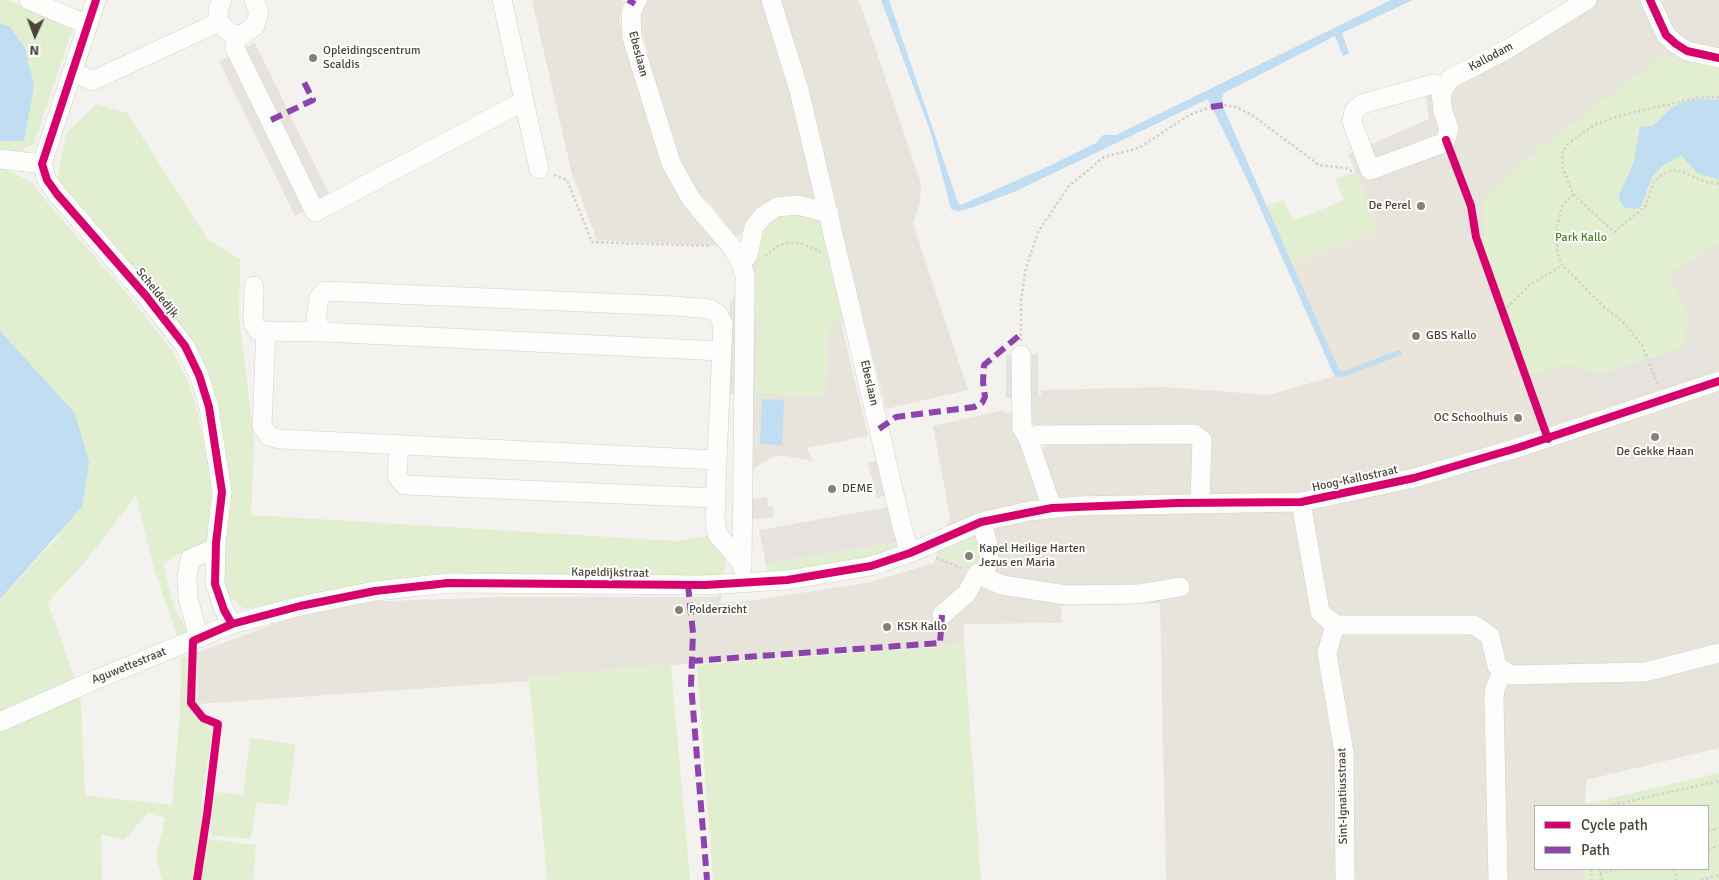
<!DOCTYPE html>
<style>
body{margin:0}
#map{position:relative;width:1719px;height:880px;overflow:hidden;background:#f4f2ee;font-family:Signika,sans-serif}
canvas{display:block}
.legend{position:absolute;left:1534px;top:805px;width:175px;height:65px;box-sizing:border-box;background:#fff;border:1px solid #b7b4b0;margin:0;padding:6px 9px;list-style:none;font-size:15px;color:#4b4439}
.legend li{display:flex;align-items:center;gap:10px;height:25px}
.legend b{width:25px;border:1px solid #b7b4b0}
.north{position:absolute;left:10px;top:10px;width:50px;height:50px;-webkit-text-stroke:4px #fff;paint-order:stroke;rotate:182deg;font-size:14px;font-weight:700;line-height:20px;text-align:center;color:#4b4439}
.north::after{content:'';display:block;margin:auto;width:18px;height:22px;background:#4b4439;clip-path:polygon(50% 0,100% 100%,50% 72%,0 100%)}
</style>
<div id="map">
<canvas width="1719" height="880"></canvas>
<ul class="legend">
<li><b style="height:6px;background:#d6006c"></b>Cycle path</li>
<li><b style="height:6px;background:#8e44ad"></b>Path</li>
</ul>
<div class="north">N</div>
</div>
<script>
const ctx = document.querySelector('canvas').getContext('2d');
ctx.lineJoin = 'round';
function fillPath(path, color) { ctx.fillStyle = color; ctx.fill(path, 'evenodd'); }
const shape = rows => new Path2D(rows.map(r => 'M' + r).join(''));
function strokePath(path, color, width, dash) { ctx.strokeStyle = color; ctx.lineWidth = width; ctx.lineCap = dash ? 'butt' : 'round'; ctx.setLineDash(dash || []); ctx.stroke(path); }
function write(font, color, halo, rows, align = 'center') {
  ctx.font = font + ' Signika,sans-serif'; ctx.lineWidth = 4; ctx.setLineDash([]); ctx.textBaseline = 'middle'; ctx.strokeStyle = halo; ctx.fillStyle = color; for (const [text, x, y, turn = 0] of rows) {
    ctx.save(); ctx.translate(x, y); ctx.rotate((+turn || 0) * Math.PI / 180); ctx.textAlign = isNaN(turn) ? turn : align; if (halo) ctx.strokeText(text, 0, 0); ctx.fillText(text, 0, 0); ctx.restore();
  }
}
fillPath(shape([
 [532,0,620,0,624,2,619,22,632,62,649,57,640,23,642,11,649,0,859,0,921,183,920,203,913,223,968,390,886,409,850,265,827,265,868,436,807,448,813,461,785,456,774,456,748,472,751,395,729,394,724,493,724,527,721,603,756,600,871,582,934,563,950,517,933,426,1003,410,1005,413,1011,412,1028,462,1042,457,1044,447,1051,441,1051,427,1036,427,1030,421,1030,396,1041,396,1041,390,1165,387,1269,395,1338,375,1292,262,1378,230,1348,154,1429,119,1425,88,1572,0,1719,0,1719,748,1586,780,1585,806,1535,806,1535,869,1584,869,1583,880,1506,880,1506,876,1489,877,1489,880,1166,880,1160,603,1061,606,1061,623,964,624,964,645,671,665,530,677,530,681,198,704,196,653,291,618,362,602,504,597,719,597,724,527,724,493,730,304,762,248,753,214,745,225,741,235,735,236,708,201,694,212,720,246,597,240,572,174]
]), '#e7e4dc');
fillPath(shape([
 [1378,230,1390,242,1418,231,1435,274,1476,258,1501,327,1507,326,1537,426,1475,445,1468,422,1457,426,1425,344,1339,375,1292,262]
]), '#eae5da');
fillPath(shape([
 [0,0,7,0,73,28,34,144,17,152,0,151,0,141,24,141,10,27,0,23],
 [1661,56,1719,67,1719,243,1669,274,1690,317,1682,348,1598,374,1568,364,1529,376,1484,248,1482,209,1486,195,1543,146],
 [97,104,127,113,208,240,240,259,239,318,254,439,251,515,675,541,712,535,726,549,724,576,402,579,346,587,257,608,243,608,238,604,229,597,223,581,208,387,57,181,66,133],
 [0,168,10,171,35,185,47,202,136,304,174,353,187,379,197,410,213,486,210,532,205,544,175,555,163,566,175,609,189,634,178,639,155,571,136,495,85,562,48,602,81,698,85,797,92,796,172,805,180,713,181,656,188,658,187,673,212,735,201,802,208,839,256,845,253,880,162,880,156,858,165,818,148,813,124,840,101,834,102,880,0,880,0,599,58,537,75,413,0,331],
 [1355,173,1378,230,1292,262,1266,206,1284,200,1293,221,1344,200,1335,179],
 [792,211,806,215,822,228,846,322,830,321,826,397,755,394,759,318,754,318,757,246,760,232,768,221,779,214],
 [968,537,977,537,982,560,971,568,941,558,942,549],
 [897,542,897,546,889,553,825,567,824,564,818,565,818,568,772,574,767,571,766,564],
 [964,645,981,880,713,880,697,665],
 [671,665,690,880,547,880,529,677],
 [250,738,295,744,288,806,256,802,251,839,210,835,215,792,243,795],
 [1719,773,1719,880,1583,880,1584,869,1708,869,1708,806,1585,806,1585,804]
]), '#e1eecf');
fillPath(shape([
 [255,43,331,198,295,216,219,61],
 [1431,127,1435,136,1366,164,1362,154],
 [1440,151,1444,161,1375,187,1371,177],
 [1697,344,1710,376,1604,408,1594,376],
 [1038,354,1039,397,1006,398,1006,355],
 [878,460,887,495,877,498,868,463],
 [767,497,768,507,773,507,773,517,752,520,751,500],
 [890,507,897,542,766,564,759,530]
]), '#e6e3df');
fillPath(shape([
 [881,0,889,0,958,203,961,205,1049,166,1096,143,1103,135,1116,135,1391,0,1413,0,1342,33,1349,53,1343,56,1335,36,1224,93,1222,98,1224,109,1339,370,1344,371,1398,350,1402,352,1401,355,1346,376,1337,377,1334,375,1254,194,1208,99,1014,192,965,210,957,211,951,209,931,133],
 [0,23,10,27,25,48,34,86,24,141,0,141],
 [1700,99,1719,100,1719,179,1697,173,1681,155,1662,166,1652,177,1641,206,1636,209,1625,208,1619,200,1619,195,1633,165,1640,127,1653,126,1669,110,1680,103],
 [0,331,75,413,89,463,82,507,0,599],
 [762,399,784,400,782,445,760,444]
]), '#c0ddf1');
const minor = shape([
 [29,0,88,25],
 [96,0,42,164,47,180,57,194,146,296,185,346,199,375,209,407,222,492,216,543,215,584,224,610,232,624],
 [222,0,218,10,219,22,229,32,236,35,243,34,255,26,259,12,254,0],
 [502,0,539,169],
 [637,0,631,13,632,38,671,163,691,199,732,247,741,263,745,276,742,567],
 [771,0,799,90,902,527,910,553],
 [1650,0,1666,35,1676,44,1687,51,1719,58],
 [236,35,235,48,315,212,524,101],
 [72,71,92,81,219,22],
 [1445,86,1433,84,1362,104,1354,111,1352,122,1370,170,1443,143,1446,140,1449,128,1443,112,1441,93,1450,79,1511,47,1587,0],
 [0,159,42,164],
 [741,263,748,255,754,227,764,215,777,207,798,205,829,213],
 [254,286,253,322,258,330,266,331],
 [323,332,266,331,262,426,269,436,279,439,717,460],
 [722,351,323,332,316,320,319,298,325,291,675,306,710,309,718,314,723,324,717,460,715,518,717,534,742,563],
 [1021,355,1022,428,1028,438,1052,508],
 [1028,438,1038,435,1194,434,1202,440,1200,503],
 [399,445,397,476,404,485,716,498],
 [1301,502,1320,612,1335,625,1474,625,1490,636,1497,666,1510,675,1645,672,1719,653],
 [977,574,1002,585,1066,595,1138,594,1180,587],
 [942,615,967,593,977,574,986,569,989,559,988,544,981,522],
 [1335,625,1327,653,1344,753,1345,880],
 [199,638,188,598,187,577,190,559,216,548],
 [0,722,90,682,232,624,300,606,375,591,448,583,705,585,787,580,871,566,910,553,981,522,1029,511,1077,506,1301,502,1414,478,1517,448,1719,381],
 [1498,880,1494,700,1495,688,1503,671]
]);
strokePath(minor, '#d2d0cb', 20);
strokePath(shape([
 [1719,97,1701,97,1618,116,1596,124,1568,144,1562,154,1563,168,1573,194,1614,232,1640,211,1646,205,1653,183,1663,174,1672,170,1683,172,1706,182,1719,184],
 [1224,105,1236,107,1252,115,1319,165,1346,168,1353,172],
 [554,175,567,180,592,242,711,246],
 [1573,194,1562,206,1557,226,1557,251,1562,265,1603,306,1623,322,1642,345,1658,385],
 [765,256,776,247,787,243,800,243,821,252],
 [1503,311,1530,285,1562,265],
 [1021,341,1021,300,1026,268,1038,232,1069,186,1104,157,1139,148,1189,115,1211,107],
 [936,558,961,568],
 [1608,806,1719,781],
 [1708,831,1719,828],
 [1708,849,1719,846],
 [1591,869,1592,880],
 [1599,869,1602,880],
 [1674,869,1677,880],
 [1600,873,1618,869],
 [1701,880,1719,875]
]), '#d3d2cc', 2.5, [2.5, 2.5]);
strokePath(minor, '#fdfdfc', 19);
strokePath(shape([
 [628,0,635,4],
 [1211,107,1224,105],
 [271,120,313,100,304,82],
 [879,429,896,417,974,407,982,403,985,397,983,382,984,365,1021,334],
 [688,585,693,633,691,684,707,880],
 [691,661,940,643,942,615]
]), '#8e44ad', 6, [12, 6]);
strokePath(shape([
 [96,0,42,164,47,180,57,194,146,296,185,346,199,375,209,407,222,492,216,543,215,584,224,610,232,624],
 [1650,0,1666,35,1676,44,1687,51,1719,58],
 [1446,140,1471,206,1476,237,1548,439],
 [197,880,207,815,218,724,203,718,191,703,193,641,232,624,300,606,375,591,448,583,705,585,787,580,871,566,910,553,981,522,1052,508,1178,503,1301,502,1414,478,1517,448,1719,381]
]), '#d6006c', 8);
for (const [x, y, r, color] of [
 [313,58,5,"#868178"],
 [1421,206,5,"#868178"],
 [1416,336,5,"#868178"],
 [1518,418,5,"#868178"],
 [1655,437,5,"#868178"],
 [832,489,5,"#868178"],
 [969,556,5,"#868178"],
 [679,610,5,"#868178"],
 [887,627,5,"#868178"]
]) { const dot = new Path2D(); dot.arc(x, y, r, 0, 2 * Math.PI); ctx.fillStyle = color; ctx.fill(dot); strokePath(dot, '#fff', 2); }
write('12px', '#4b4439', '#fff', [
 ["Opleidingscentrum",323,51],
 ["Scaldis",323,65],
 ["De Perel",1411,206,"right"],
 ["GBS Kallo",1426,336],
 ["OC Schoolhuis",1508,418,"right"],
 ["De Gekke Haan",1655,452,"center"],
 ["DEME",842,489],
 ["Kapel Heilige Harten",979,549],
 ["Jezus en Maria",979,563],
 ["Polderzicht",689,610],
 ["KSK Kallo",897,627]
], 'left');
write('12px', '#4b4439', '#fff', [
 ["Ebeslaan",638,54,75],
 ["Kallodam",1491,57,-28],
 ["Scheldedijk",157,293,51],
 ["Ebeslaan",869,383,77],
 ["Hoog-Kallostraat",1355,479,-12],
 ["Kapeldijkstraat",610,573,1],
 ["Aguwettestraat",129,666,-22],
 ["Sint-Ignatiusstraat",1343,796,-91]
]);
write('12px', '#4a7f2a', '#fff', [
 ["Park Kallo",1581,238]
]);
</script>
